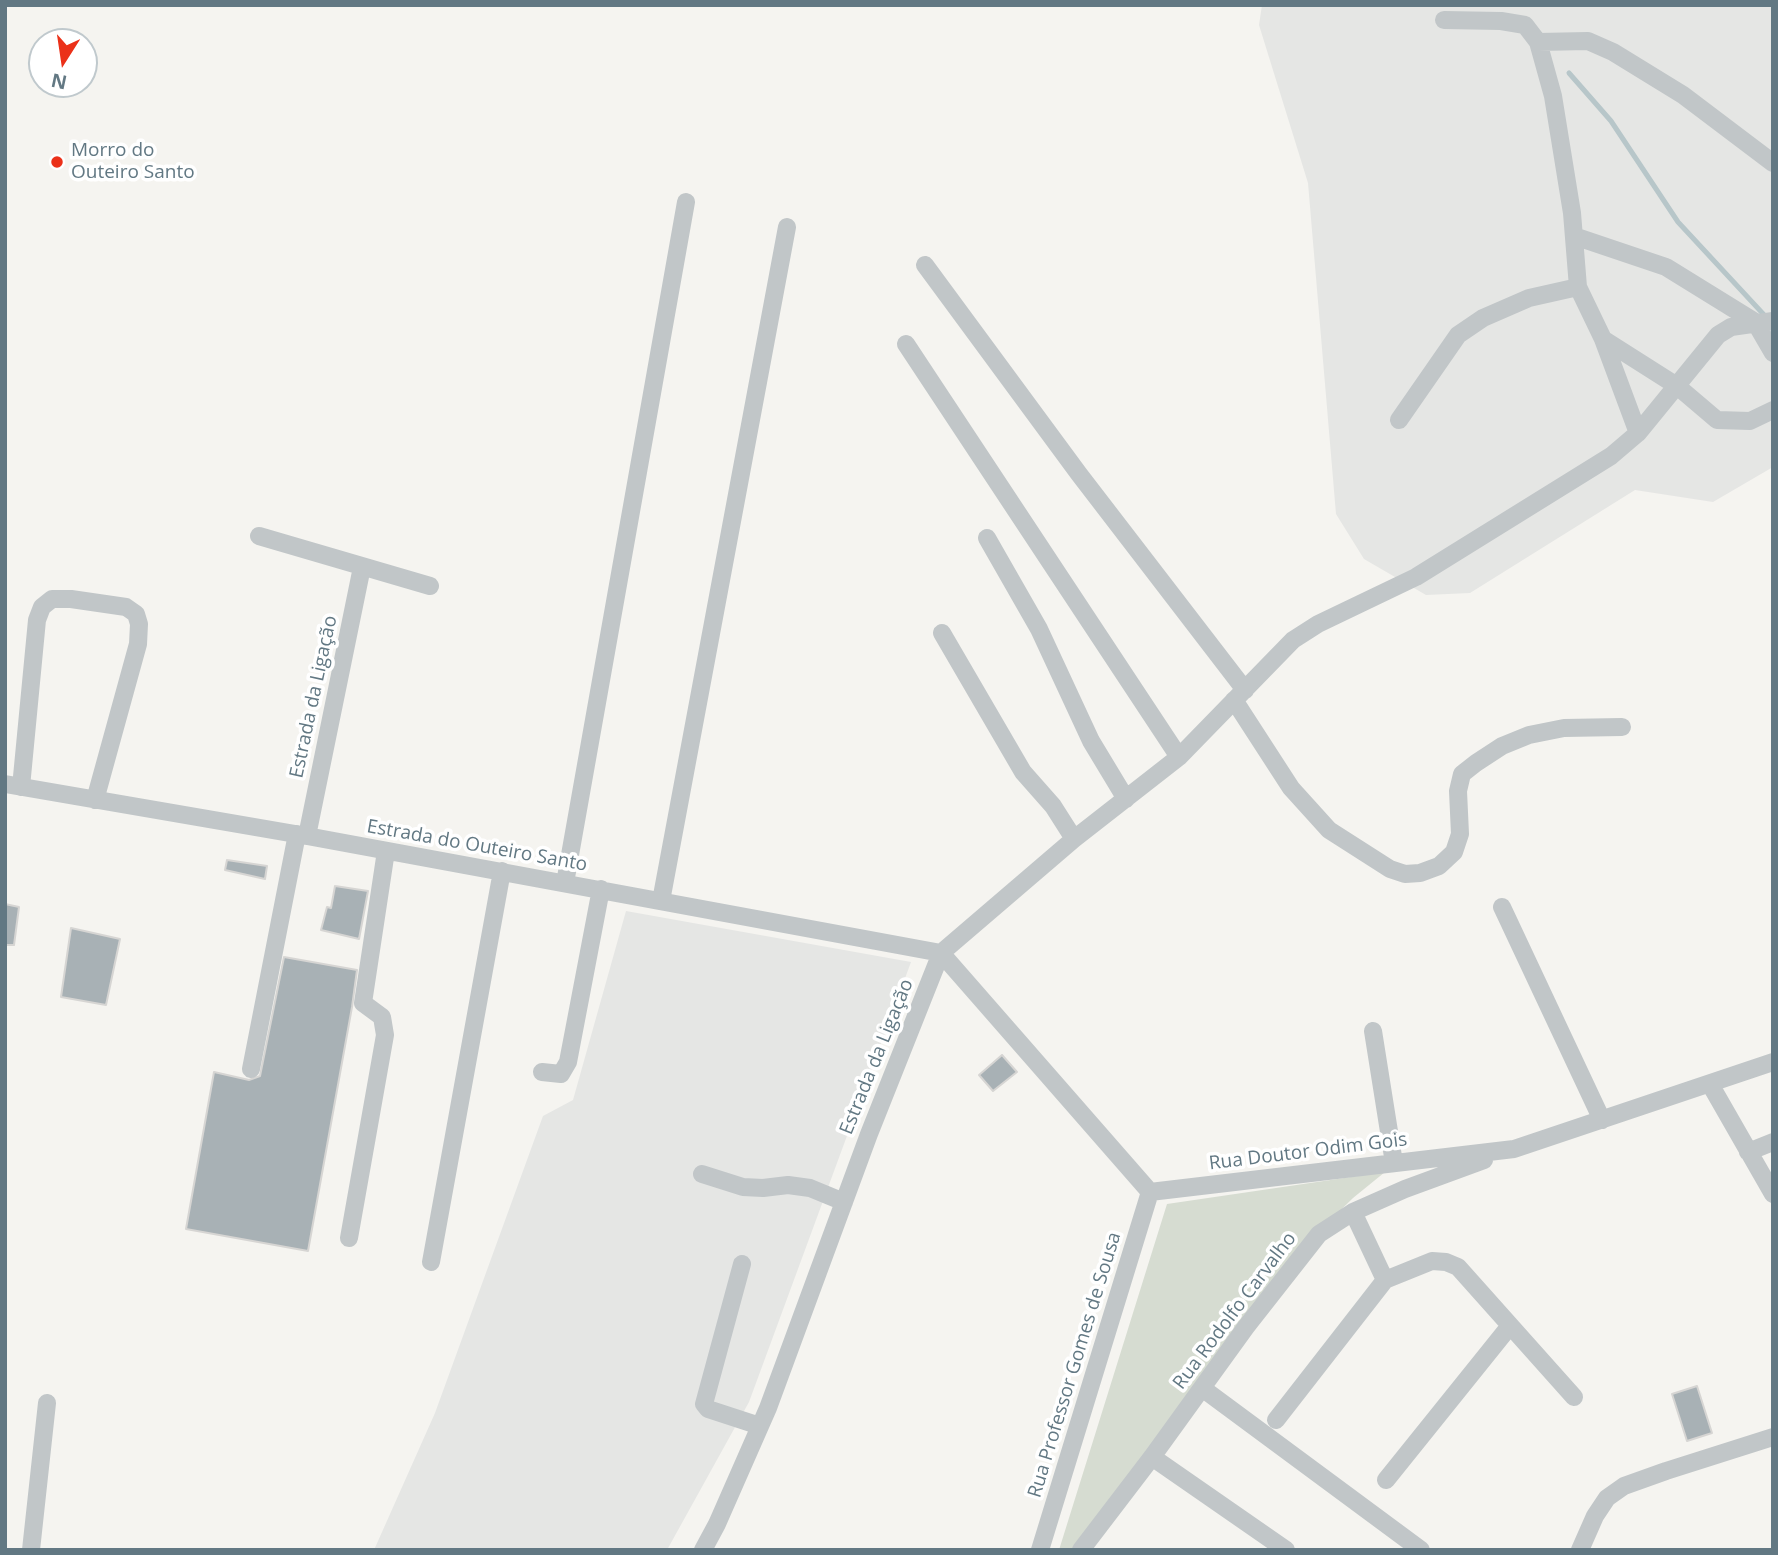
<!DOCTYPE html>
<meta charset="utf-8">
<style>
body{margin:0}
#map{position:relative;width:1778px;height:1555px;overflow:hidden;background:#f5f4f0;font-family:"Open Sans",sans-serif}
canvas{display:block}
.frame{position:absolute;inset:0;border:7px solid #627883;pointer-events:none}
.north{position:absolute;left:28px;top:28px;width:70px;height:70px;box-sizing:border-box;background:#fff;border:2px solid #c0c9cd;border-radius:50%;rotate:192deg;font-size:19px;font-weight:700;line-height:28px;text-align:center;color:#627883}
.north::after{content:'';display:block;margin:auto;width:24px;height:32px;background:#eb3119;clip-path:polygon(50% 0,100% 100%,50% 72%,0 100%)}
</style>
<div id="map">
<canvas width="1778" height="1555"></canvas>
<div class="frame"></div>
<div class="north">N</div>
</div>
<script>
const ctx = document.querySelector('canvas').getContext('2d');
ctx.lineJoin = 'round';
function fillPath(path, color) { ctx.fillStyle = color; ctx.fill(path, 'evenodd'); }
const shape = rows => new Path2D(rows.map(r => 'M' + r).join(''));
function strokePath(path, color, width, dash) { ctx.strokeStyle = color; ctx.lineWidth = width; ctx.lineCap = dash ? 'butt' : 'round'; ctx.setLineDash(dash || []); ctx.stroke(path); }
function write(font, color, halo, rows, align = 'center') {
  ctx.font = font + ' "Open Sans",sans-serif'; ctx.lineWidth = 7; ctx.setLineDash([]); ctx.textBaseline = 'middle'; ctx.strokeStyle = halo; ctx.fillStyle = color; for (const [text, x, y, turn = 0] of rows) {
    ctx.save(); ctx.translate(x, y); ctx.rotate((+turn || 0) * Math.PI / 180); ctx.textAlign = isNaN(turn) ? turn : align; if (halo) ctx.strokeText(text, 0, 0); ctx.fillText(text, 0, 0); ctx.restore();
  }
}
fillPath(shape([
 [1262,5,1773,5,1773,467,1713,502,1635,490,1470,593,1426,595,1364,559,1336,514,1308,183,1259,25],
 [626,911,911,962,749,1402,667,1550,374,1550,435,1413,543,1116,573,1100]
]), '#e5e6e4');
fillPath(shape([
 [1385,1172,1353,1198,1303,1247,1073,1550,1059,1550,1167,1204]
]), '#d6dcd1');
strokePath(shape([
 [1569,73,1611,121,1678,222,1766,317]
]), '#b7c6c9', 5);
const building = shape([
 [227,860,267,866,265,879,225,870,227,860],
 [335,886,368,891,359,939,321,930,327,907,331,908,335,886],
 [5,904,19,907,14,945,5,945,5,904],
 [71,928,120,939,106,1005,61,997,71,928],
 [284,957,357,970,352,1007,308,1251,186,1229,214,1072,249,1080,260,1076,284,957],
 [1002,1055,1017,1072,993,1091,979,1075,1002,1055],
 [1697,1386,1712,1433,1687,1441,1672,1394,1697,1386]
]);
fillPath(building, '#a8b1b5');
strokePath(building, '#d6d5d3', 2);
strokePath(shape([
 [1444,20,1501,21,1525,25,1538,42,1553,96,1572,213,1578,287,1603,339,1638,433],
 [1538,42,1588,41,1613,52,1683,95,1773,163],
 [1574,236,1666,267,1755,322,1773,353],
 [925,265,1079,474,1245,690],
 [1603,339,1677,386,1717,420,1750,421,1773,410],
 [906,344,1179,757],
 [1399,420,1458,335,1483,318,1529,298,1578,287],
 [259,536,430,586],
 [987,538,1039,629,1091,741,1126,799],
 [942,633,1023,772,1053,806,1074,839],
 [1234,700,1291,788,1329,830,1390,869,1405,874,1420,873,1439,866,1454,852,1460,834,1458,791,1462,774,1476,763,1502,746,1529,735,1564,728,1622,727],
 [5,784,307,836,941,953],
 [21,787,37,620,42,607,52,599,71,599,126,607,136,614,139,624,138,644,95,800],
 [307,836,362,567],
 [565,883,686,202],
 [661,901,787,227],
 [1502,907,1602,1120],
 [941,953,1150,1192,1514,1149,1773,1062],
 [1373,1031,1394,1163],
 [251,1069,297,834],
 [542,1072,561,1074,568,1062,601,889],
 [1710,1084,1773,1194],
 [1748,1152,1773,1142],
 [702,1174,743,1187,763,1188,788,1185,810,1188,844,1202],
 [1353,1212,1385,1280],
 [349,1238,385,1035,382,1017,363,1003,386,851],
 [431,1262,502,871],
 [742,1264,704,1404,708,1409,760,1426],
 [1202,1388,1421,1550],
 [1276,1420,1385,1280,1432,1261,1446,1262,1458,1267,1574,1397],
 [1152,1457,1286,1550],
 [1386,1480,1509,1327],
 [31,1550,47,1403],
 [703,1550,717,1524,768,1408,869,1134,941,953,1074,839,1179,757,1293,640,1318,624,1416,577,1611,456,1638,433,1718,335,1731,327,1773,321],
 [1040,1550,1150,1192],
 [1081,1550,1152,1457,1246,1327,1319,1234,1353,1212,1405,1189,1484,1160],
 [1580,1550,1595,1516,1607,1498,1624,1486,1666,1471,1773,1437]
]), '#c1c6c8', 18);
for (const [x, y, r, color] of [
 [57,162,7,"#eb3119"]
]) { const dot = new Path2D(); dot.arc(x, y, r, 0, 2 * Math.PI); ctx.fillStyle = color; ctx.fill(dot); strokePath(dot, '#fff', 2.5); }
write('19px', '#627883', '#fff', [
 ["Morro do",71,151],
 ["Outeiro Santo",71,173]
], 'left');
write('19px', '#627883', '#fff', [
 ["Estrada da Ligação",314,697,-78],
 ["Estrada do Outeiro Santo",477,846,10],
 ["Estrada da Ligação",877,1057,-68],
 ["Rua Doutor Odim Gois",1308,1152,-7],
 ["Rua Rodolfo Carvalho",1235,1311,-53],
 ["Rua Professor Gomes de Sousa",1075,1365,-73]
]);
</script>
